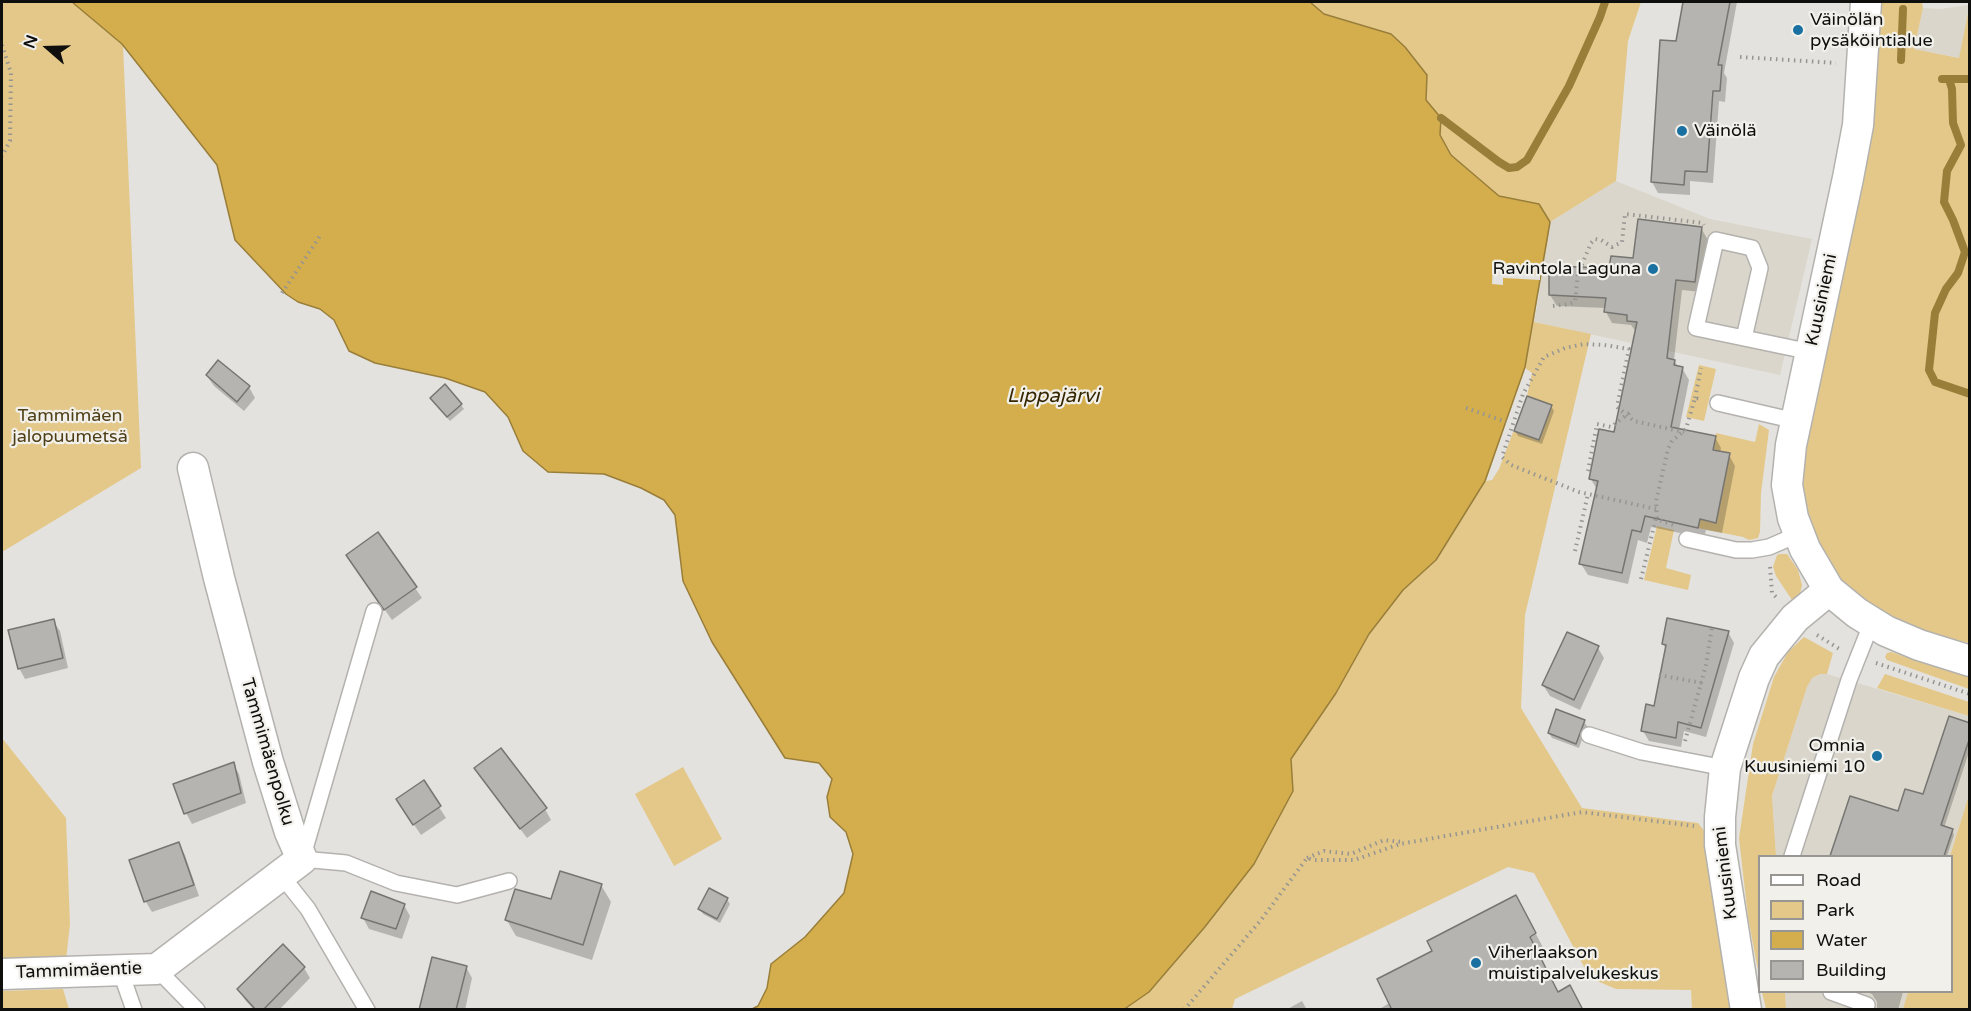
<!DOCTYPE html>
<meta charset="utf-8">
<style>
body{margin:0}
#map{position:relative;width:1971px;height:1011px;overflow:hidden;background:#e4e2de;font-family:"Varela Round",sans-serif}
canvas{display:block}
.frame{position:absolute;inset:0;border:3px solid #0f0f0d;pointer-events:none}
.legend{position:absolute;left:1758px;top:855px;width:195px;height:138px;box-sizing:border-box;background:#f1f0eb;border:2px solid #979692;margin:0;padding:8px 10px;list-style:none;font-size:18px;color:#0f0f0d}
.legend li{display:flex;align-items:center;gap:12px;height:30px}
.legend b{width:30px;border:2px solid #979692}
.north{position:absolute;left:18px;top:18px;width:60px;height:60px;-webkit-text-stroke:4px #f1f0eb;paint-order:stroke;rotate:290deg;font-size:16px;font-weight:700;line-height:24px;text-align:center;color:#0f0f0d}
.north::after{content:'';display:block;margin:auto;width:21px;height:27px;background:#0f0f0d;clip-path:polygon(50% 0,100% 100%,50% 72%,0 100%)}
</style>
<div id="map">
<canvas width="1971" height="1011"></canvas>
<div class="frame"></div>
<ul class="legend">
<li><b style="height:8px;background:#fff"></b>Road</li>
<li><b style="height:16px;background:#e3c889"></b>Park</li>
<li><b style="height:16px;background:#d4ae4d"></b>Water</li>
<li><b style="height:16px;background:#b5b4b0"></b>Building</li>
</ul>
<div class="north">N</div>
</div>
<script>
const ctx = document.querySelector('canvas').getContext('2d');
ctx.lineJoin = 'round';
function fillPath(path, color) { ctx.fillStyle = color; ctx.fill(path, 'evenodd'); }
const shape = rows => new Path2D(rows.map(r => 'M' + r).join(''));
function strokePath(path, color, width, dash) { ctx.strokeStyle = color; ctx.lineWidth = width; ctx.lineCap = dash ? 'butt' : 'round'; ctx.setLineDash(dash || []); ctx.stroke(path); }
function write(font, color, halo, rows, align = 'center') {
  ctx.font = font + ' "Varela Round",sans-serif'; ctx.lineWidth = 4.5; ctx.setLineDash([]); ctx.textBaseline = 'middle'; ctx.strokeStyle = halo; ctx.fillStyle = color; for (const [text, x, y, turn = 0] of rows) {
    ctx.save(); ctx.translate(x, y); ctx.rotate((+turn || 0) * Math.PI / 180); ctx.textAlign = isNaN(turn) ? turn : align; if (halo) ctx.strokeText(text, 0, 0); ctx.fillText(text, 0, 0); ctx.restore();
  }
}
fillPath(shape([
 [1969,5,1960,58,1914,49,1923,8,1940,9],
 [1616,181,1710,219,1812,239,1780,375,1534,322,1539,296,1540,275,1547,246,1550,222],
 [1820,674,1827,674,1969,716,1969,795,1950,856,1776,856,1772,796,1807,687,1811,678],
 [1785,992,1908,992,1903,1010,1786,1009]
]), '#dad6cb');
fillPath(shape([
 [2,2,1641,2,1628,41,1616,181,1550,222,1547,246,1540,275,1534,322,1591,334,1525,615,1521,708,1582,808,1698,823,1713,842,1731,1009,1692,1009,1691,990,1616,989,1590,978,1534,873,1508,867,1235,999,1232,1009,752,1009,758,1006,767,988,771,964,805,937,844,893,853,854,846,832,830,817,827,797,832,779,819,763,785,758,712,642,683,581,675,515,664,500,641,488,604,474,548,472,523,451,508,417,485,392,445,378,375,363,349,351,334,320,320,309,298,302,286,294,235,240,217,165,123,45,141,468,2,552],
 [1525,368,1532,373,1527,396,1499,469,1492,480,1486,481],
 [1876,2,1922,2,1923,8,1914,49,1959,58,1969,8,1969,643,1921,632,1877,610,1837,579,1811,526,1802,482,1810,418,1868,158],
 [1699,365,1716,369,1704,421,1686,417],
 [1759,424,1769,430,1761,493,1760,532,1758,538,1749,540,1743,537,1698,528,1700,519,1715,522,1713,450,1716,433,1755,442],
 [1657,526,1674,530,1666,568,1691,575,1688,590,1644,580],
 [1780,554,1787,554,1798,570,1802,585,1799,598,1794,603,1776,576,1773,567,1777,555],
 [1804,637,1833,653,1827,674,1820,674,1812,678,1807,687,1772,796,1776,856,1760,856,1759,976,1748,917,1739,838,1753,744,1774,677,1788,652],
 [1891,652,1969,677,1969,689,1887,660,1885,657,1887,653],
 [1885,674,1969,702,1969,716,1877,688],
 [2,738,66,818,70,924,66,960,2,963],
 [683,767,722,839,674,866,635,794],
 [1969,795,1969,1009,1903,1009,1908,992,1952,992,1950,856],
 [63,989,69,1009,2,1009,2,991],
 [1762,992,1785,992,1786,1009,1766,1009]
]), '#e3c889');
const water = shape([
 [72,2,1310,2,1324,14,1391,34,1405,47,1427,75,1426,100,1441,118,1440,135,1451,155,1499,196,1539,204,1550,222,1525,367,1485,481,1436,560,1403,590,1369,634,1336,693,1291,759,1293,791,1254,864,1204,928,1149,992,1123,1010,752,1009,758,1006,767,988,771,964,805,937,844,893,853,854,846,832,830,817,827,797,832,779,819,763,785,758,712,642,683,581,675,515,664,500,641,488,604,474,548,472,523,451,508,417,485,392,445,378,375,363,349,351,334,320,320,309,298,302,286,294,235,240,217,165,122,44,72,2]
]);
fillPath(water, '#d4ae4d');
strokePath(water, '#997e3a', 1.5);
fillPath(shape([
 [1493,263,1504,264,1504,272,1540,275,1540,280,1503,278,1503,285,1492,284]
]), '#e4e2de');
fillPath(shape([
 [1685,2,1737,2,1724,73,1727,78,1725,102,1719,101,1713,183,1690,181,1690,195,1658,193,1652,182,1662,42,1677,43],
 [1701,228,1708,240,1701,292,1682,290,1674,360,1678,367,1682,368,1689,380,1679,430,1715,437,1721,448,1720,453,1729,455,1735,466,1722,533,1706,530,1704,538,1651,527,1647,543,1638,540,1628,584,1588,575,1581,564,1597,490,1591,479,1615,434,1636,332,1631,325,1612,323,1606,312,1606,308,1557,306,1550,295,1634,260],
 [219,362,249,387,255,398,244,411,214,386,207,376],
 [434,403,461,405,464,409,450,421],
 [1551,406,1554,411,1542,444,1518,436,1515,431],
 [378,534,422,598,392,620,354,566],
 [53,621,60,631,68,668,25,679,19,668],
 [1728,632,1734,643,1706,737,1684,731,1681,747,1649,741,1643,731,1655,708,1666,649,1663,644],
 [1598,648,1604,658,1580,710,1550,696,1543,685],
 [1584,722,1587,726,1579,748,1552,738,1549,733],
 [1970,725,1970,749,1944,828,1952,830,1954,835,1947,856,1832,856,1851,798,1899,813,1924,796],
 [233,764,239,774,246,803,192,824,186,813],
 [475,769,545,809,551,820,527,838],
 [423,782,446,818,421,835,404,810],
 [179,844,185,855,199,896,152,912,146,902,131,861],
 [601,885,611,902,592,960,516,936,506,919,552,901],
 [727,899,730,904,720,923,703,914,700,909],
 [404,905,410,916,402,939,369,929,363,918],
 [1527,917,1547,955,1540,958,1558,993,1570,987,1583,1010,1378,1010],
 [466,967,472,978,465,1010,420,1010],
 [304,968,310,978,279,1010,254,1010,245,1000,239,990],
 [1865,992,1903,992,1898,1010,1877,1010,1877,1002,1872,994],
 [1302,1001,1307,1010,1286,1010]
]), '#0003');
strokePath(shape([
 [1901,60,1903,9],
 [1942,79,1970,79],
 [1949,79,1952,89,1953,123,1961,145,1947,171,1944,202,1953,220,1965,252,1958,273,1946,289,1935,313,1929,370,1935,382,1970,394],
 [1441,118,1499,162,1509,168,1517,167,1527,160,1569,86,1600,17,1605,2]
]), '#997e3a', 8);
const building = shape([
 [1683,2,1730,2,1718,65,1722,65,1720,91,1713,91,1707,172,1685,171,1684,185,1651,182,1660,40,1676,41,1683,2],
 [1638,219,1702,227,1695,282,1676,280,1667,358,1675,360,1674,365,1683,367,1671,427,1716,436,1713,450,1730,453,1716,523,1700,519,1698,528,1645,516,1641,532,1632,530,1622,573,1579,564,1598,481,1589,479,1599,429,1614,432,1637,322,1627,321,1627,315,1604,312,1606,298,1549,295,1549,266,1609,268,1611,256,1633,258,1638,219],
 [218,360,250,386,237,402,206,375,218,360],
 [445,384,462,404,447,417,430,398,445,384],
 [1527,396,1552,405,1539,440,1514,431,1527,396],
 [378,532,417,587,384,610,346,555,378,532],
 [1667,618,1729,631,1701,728,1678,722,1676,738,1641,731,1646,704,1654,706,1666,645,1662,644,1667,618],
 [54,619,63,658,18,669,8,630,54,619],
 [1567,632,1599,646,1574,700,1542,685,1567,632],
 [1556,709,1585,720,1576,744,1548,733,1556,709],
 [1949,716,1970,723,1970,737,1941,825,1953,829,1944,856,1830,856,1850,796,1898,811,1905,789,1923,794,1949,716],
 [501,748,547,808,520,829,474,768,501,748],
 [234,762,241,793,184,814,173,784,234,762],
 [424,780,441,806,413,825,396,799,424,780],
 [179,842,194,885,144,902,129,860,179,842],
 [560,871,602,884,583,945,505,920,515,889,551,899,560,871],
 [709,888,728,898,717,919,698,909,709,888],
 [371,891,405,904,396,929,361,918,371,891],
 [1516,895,1536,933,1530,937,1558,992,1570,985,1583,1010,1392,1010,1377,979,1432,951,1427,941,1516,895],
 [283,944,305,967,263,1010,256,1010,237,989,283,944],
 [432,957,467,966,456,1010,419,1010,432,957]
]);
fillPath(building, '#b5b4b0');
strokePath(building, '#767571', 1.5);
const service = shape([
 [1744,338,1760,268,1752,248,1716,240,1696,328,1811,352],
 [1718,403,1796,421],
 [1687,539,1736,550,1752,550,1769,547,1799,534],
 [374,611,302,859,346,863,396,883,457,895,509,881],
 [1589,735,1642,752,1725,768],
 [1792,856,1849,680,1872,622],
 [281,875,308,909,367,1010],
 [157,969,197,1010],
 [120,970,134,1010],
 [1831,992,1867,1005]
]);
const minor = shape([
 [1866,2,1858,125,1848,178,1791,445,1787,485,1793,518,1805,549,1829,590,1857,613,1886,631,1919,645,1970,661],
 [2,974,157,969,302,859,290,832,268,762,219,578,193,468],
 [1746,1010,1720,845,1720,817,1725,768,1754,678,1764,656,1795,618,1829,590]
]);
strokePath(service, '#b4b2ae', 18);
strokePath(minor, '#b4b2ae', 33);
strokePath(shape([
 [2,45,11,73,10,141,2,156],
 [1740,57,1836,63],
 [282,293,320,236],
 [1553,306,1570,304,1575,301,1578,274,1591,243,1595,239,1601,240,1612,247,1622,242,1625,214,1703,223,1704,225],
 [1695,398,1701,368],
 [1466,408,1506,422],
 [1588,471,1597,424,1611,427,1633,410],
 [1656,509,1579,492,1511,465,1502,457,1523,394,1544,357,1565,348,1584,344,1604,345,1629,349,1617,407,1634,421,1684,432],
 [1673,525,1657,519,1656,501,1668,449,1672,441,1686,429,1695,398,1700,399],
 [1575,551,1588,494],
 [1770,567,1772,593,1776,597],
 [1641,579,1656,518],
 [1817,635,1841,650],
 [1876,663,1970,694],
 [1659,675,1702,683],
 [1685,741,1706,665,1712,627],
 [1307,858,1324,851,1351,854,1384,840,1402,842],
 [1184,1010,1261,920,1307,858,1314,860,1354,860,1400,844,1582,812,1694,826]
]), '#969592', 4, [1.5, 4.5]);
strokePath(service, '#fff', 15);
strokePath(minor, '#fff', 30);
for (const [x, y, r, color] of [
 [1798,30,6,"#1a71a1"],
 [1682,131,6,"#1a71a1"],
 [1653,269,6,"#1a71a1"],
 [1877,756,6,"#1a71a1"],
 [1476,963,6,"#1a71a1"]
]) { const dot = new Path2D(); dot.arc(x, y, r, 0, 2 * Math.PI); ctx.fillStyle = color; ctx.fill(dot); strokePath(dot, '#f1f0eb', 2); }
write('18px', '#0f0f0d', '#f1f0eb', [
 ["Väinölän",1810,20],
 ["pysäköintialue",1810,41],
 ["Väinölä",1694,131],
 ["Ravintola Laguna",1641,269,"right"],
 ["Omnia",1865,746,"right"],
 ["Kuusiniemi 10",1865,767,"right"],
 ["Viherlaakson",1488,953],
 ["muistipalvelukeskus",1488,974]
], 'left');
write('18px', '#0f0f0d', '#f1f0eb', [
 ["Kuusiniemi",1822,300,-78],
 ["Tammimäenpolku",267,752,74],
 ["Kuusiniemi",1726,873,-97],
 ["Tammimäentie",79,971,-2]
]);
write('18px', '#4f3f16', '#f1f0eb', [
 ["Tammimäen",70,416],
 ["jalopuumetsä",70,437]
]);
write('italic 20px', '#362700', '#f1f0eb', [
 ["Lippajärvi",1053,397]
]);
</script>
